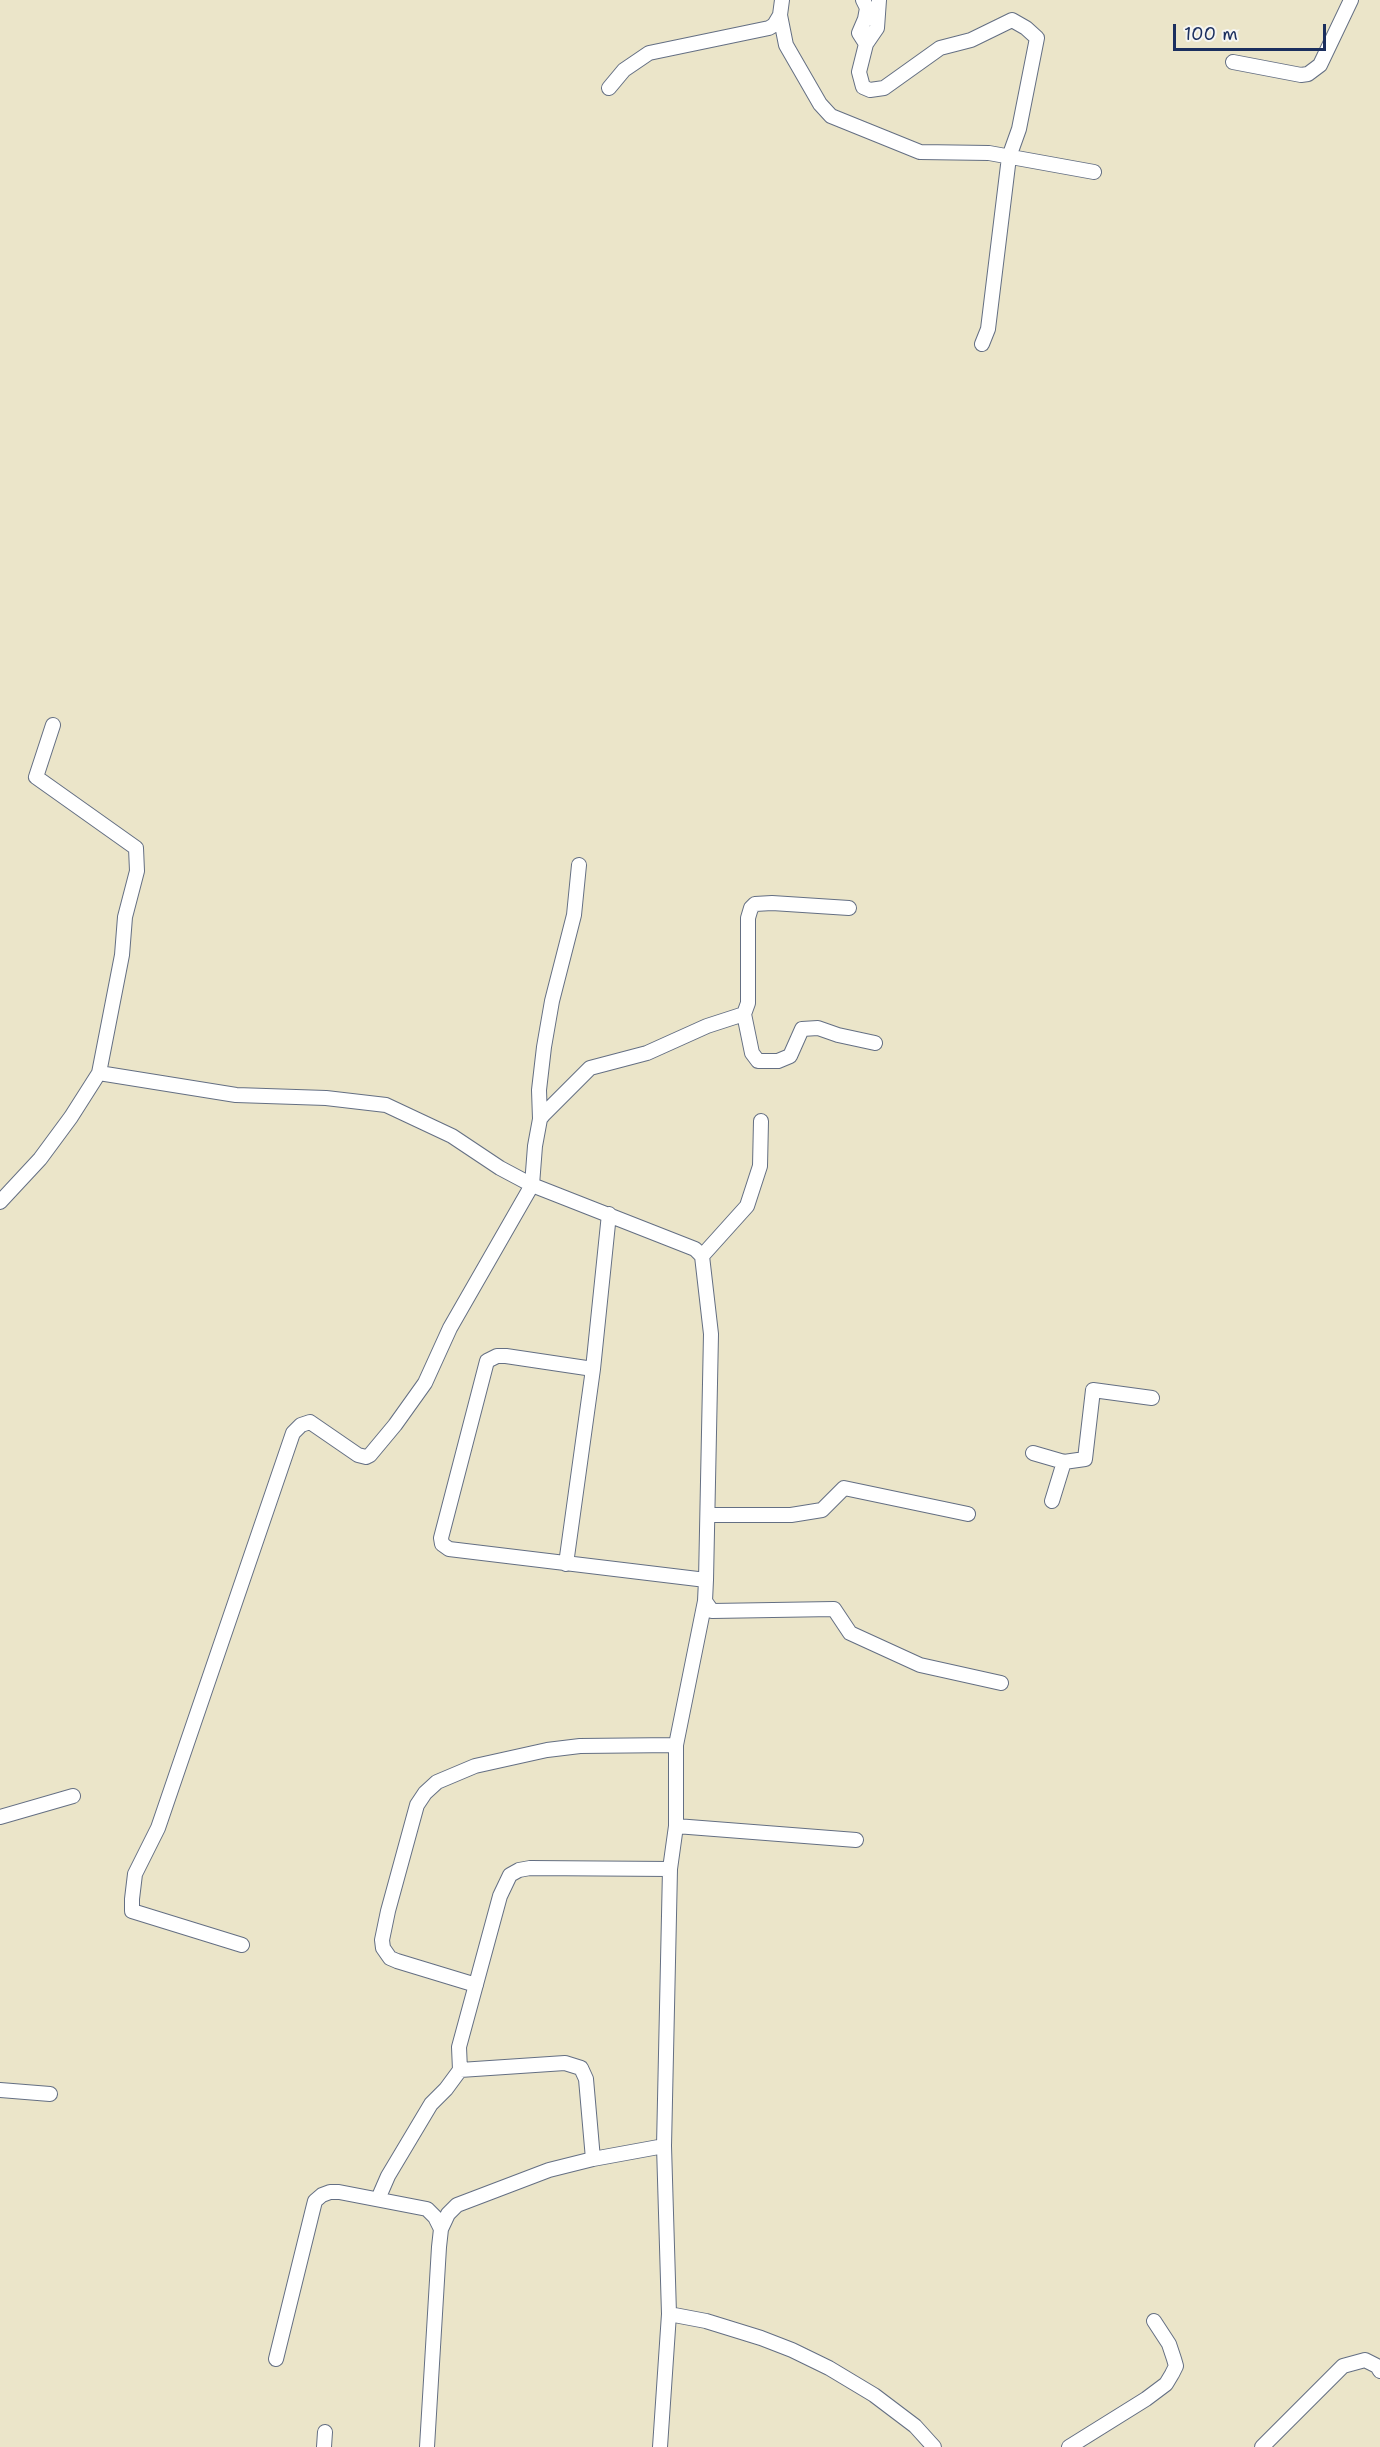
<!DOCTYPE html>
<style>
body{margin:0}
#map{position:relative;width:1380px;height:2447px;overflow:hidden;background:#ebe5c9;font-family:"Shantell Sans",sans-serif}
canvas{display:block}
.scale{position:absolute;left:1173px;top:24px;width:153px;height:27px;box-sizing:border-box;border:3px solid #1b2f5e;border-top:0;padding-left:8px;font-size:18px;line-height:21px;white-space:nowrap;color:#1b2f5e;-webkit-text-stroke:4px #f6f6f2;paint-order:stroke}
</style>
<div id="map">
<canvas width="1380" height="2447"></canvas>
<div class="scale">100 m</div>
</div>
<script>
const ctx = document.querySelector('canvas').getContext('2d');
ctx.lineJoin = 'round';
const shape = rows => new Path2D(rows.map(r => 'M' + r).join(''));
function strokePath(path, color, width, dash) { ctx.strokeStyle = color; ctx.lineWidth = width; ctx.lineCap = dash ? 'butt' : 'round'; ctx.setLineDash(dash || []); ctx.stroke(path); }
const minor = shape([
 [782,0,780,15,786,45,820,104,831,116,920,152,989,153,1094,172],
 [863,0,867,8,865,19,859,33,866,44],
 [879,0,877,28,866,44,859,72,863,87,870,90,884,88,940,48,971,40,1012,20,1026,28,1037,38,1019,129,1009,157,988,329,982,344],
 [1233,62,1301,75,1308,74,1320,65,1351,0],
 [609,88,624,70,649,53,769,28,774,25,780,15],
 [849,908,772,903,755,904,751,908,748,918,748,1003,744,1014,752,1053,758,1061,778,1061,790,1056,802,1029,818,1028,838,1035,875,1043],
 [99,1073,236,1095,326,1098,386,1105,452,1136,500,1168,532,1185,695,1249,702,1256,711,1334,706,1580,705,1601,676,1745,676,1826,670,1869,664,2146,669,2314,660,2447],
 [540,1119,539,1090,544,1047,552,1001,574,915,579,865],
 [0,1202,40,1159,71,1117,99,1073,122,955,125,917,137,871,136,848,36,777,53,725],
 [702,1256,747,1206,760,1166,761,1121],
 [593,1369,506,1356,497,1356,487,1361,441,1538,442,1544,449,1549,706,1580],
 [1033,1453,1064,1462,1085,1459,1093,1390,1152,1398],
 [1052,1501,1064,1462],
 [708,1515,791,1515,822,1510,844,1488,968,1514],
 [566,1564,593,1369,609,1214],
 [705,1601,712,1611,834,1609,850,1633,920,1665,1001,1683],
 [0,1817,73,1796],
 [676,1826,856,1840],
 [242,1945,132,1911,132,1899,135,1874,158,1828,293,1433,301,1425,310,1422,358,1455,366,1457,370,1455,395,1425,425,1383,450,1328,532,1185,535,1146,540,1119,544,1114,590,1068,647,1053,707,1026,744,1014],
 [476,1985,397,1961,390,1958,383,1948,382,1940,388,1911,417,1805,425,1793,437,1782,475,1766,547,1750,580,1746,676,1745],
 [460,2070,565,2063,581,2068,586,2079,593,2159],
 [0,2090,50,2094],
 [378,2199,388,2176,431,2104,446,2089,460,2070,459,2047,500,1896,510,1875,519,1870,530,1868,670,1869],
 [669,2314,706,2321,761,2338,792,2350,829,2368,874,2395,915,2426,934,2447],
 [276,2359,312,2213,315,2201,322,2195,330,2192,339,2192,427,2209,435,2217,441,2229],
 [324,2447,325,2432],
 [427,2447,439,2247,441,2229,448,2214,457,2205,549,2170,593,2159,664,2146],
 [1069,2447,1146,2399,1166,2384,1172,2374,1176,2366,1174,2359,1169,2344,1154,2321],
 [1262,2447,1343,2366,1365,2360,1377,2366,1380,2371]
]);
strokePath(minor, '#646f83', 16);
strokePath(minor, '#fff', 14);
</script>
